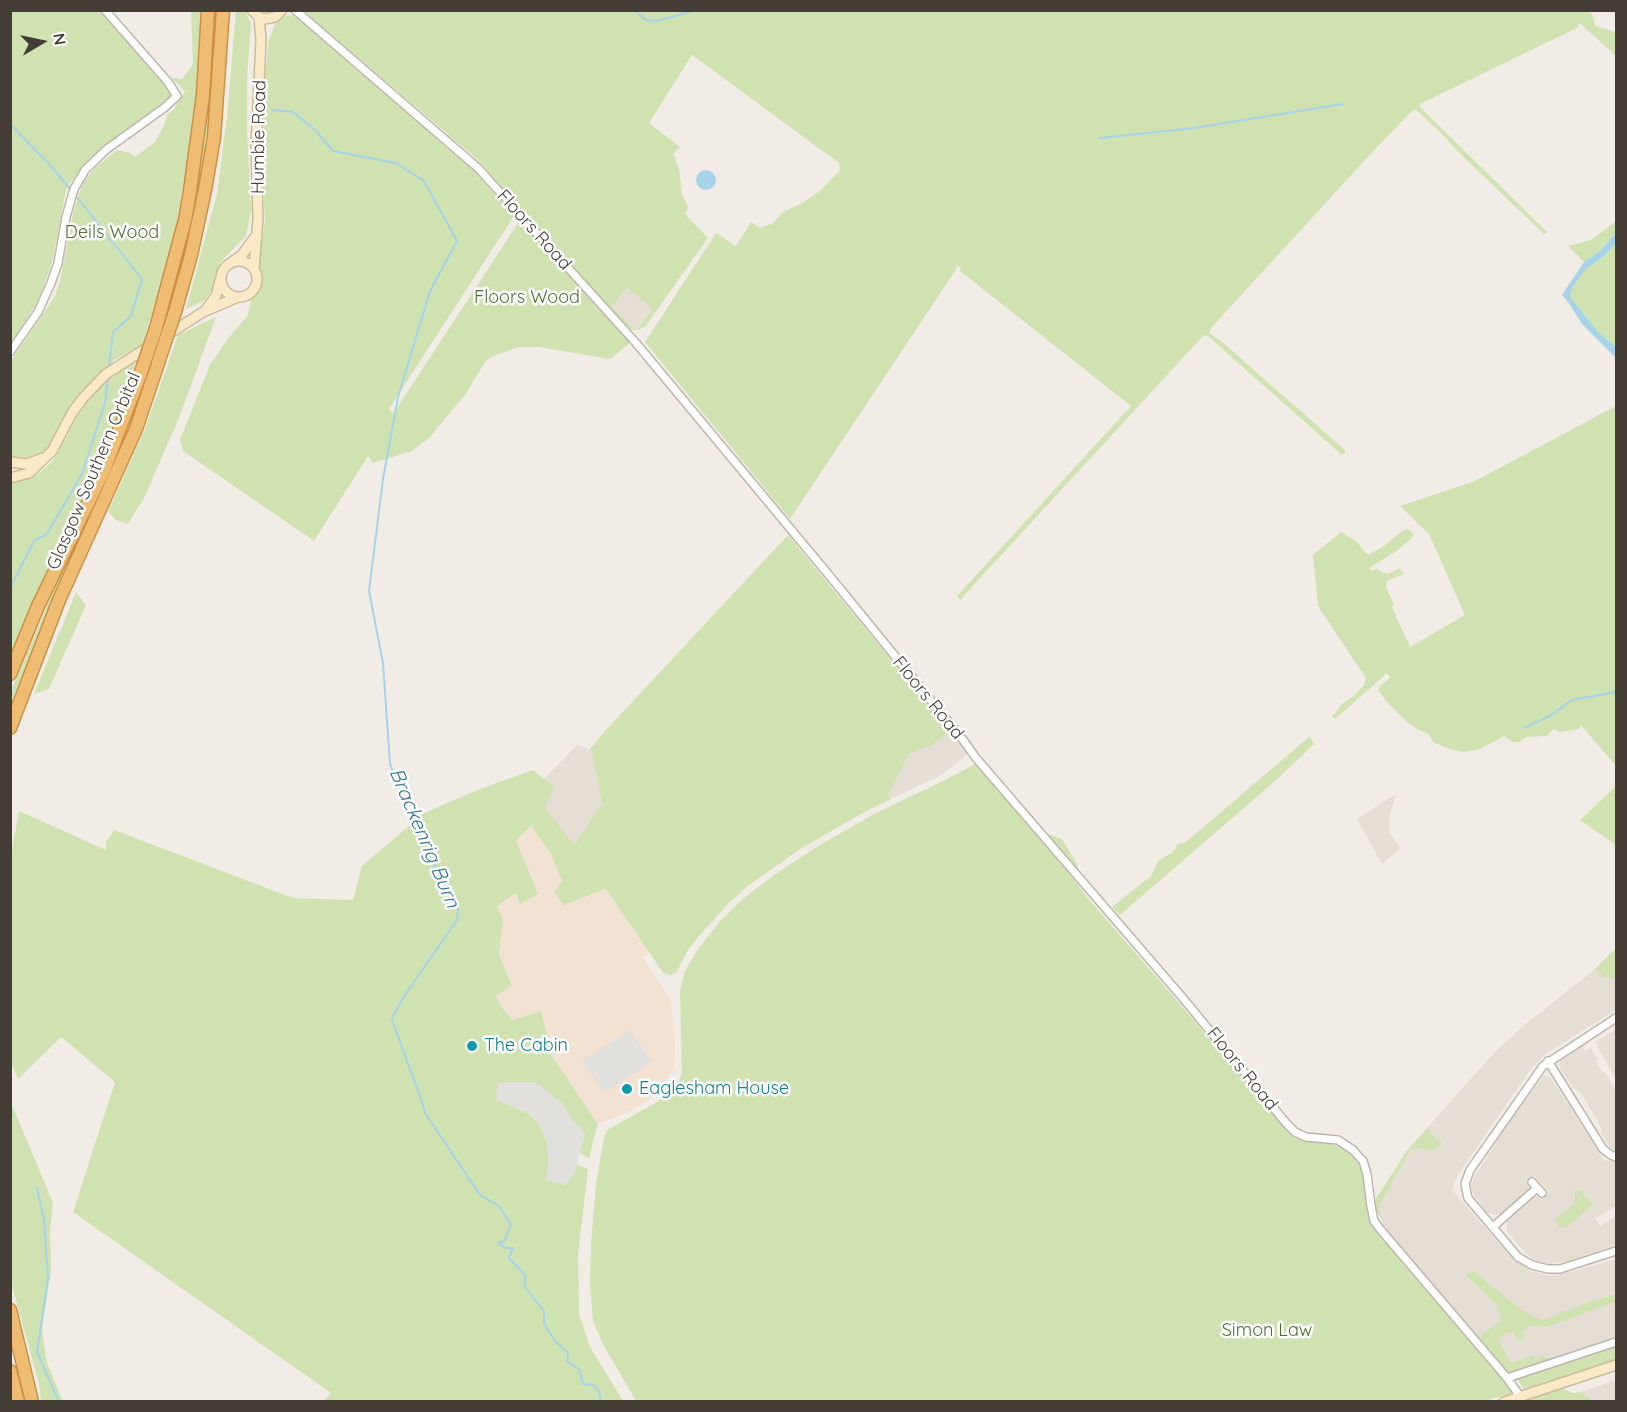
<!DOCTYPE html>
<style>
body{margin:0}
#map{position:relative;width:1627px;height:1412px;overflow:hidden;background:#f1ede6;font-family:Quicksand,sans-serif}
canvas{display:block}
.frame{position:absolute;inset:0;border:12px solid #433d36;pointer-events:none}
.north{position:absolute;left:12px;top:12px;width:60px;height:60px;-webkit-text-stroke:4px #fff;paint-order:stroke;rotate:81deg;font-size:16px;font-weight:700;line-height:24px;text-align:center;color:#433d36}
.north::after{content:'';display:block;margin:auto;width:21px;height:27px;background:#433d36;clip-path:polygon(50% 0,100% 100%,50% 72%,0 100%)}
</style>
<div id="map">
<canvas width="1627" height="1412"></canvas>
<div class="frame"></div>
<div class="north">N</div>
</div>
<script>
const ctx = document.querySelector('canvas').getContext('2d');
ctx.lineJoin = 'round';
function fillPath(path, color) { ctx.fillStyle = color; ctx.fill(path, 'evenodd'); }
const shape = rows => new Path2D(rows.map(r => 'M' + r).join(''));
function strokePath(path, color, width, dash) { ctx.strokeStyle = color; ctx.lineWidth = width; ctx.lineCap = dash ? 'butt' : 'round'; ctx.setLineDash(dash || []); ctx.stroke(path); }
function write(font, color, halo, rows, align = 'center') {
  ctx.font = font + ' Quicksand,sans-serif'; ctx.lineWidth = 5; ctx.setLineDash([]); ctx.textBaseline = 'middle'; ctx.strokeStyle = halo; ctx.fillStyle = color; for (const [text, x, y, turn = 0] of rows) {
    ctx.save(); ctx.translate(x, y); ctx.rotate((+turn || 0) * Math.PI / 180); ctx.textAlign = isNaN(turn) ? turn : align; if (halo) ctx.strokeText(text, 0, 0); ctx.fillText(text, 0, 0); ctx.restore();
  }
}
fillPath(shape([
 [627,287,652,309,635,331,612,307],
 [950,731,967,753,965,757,941,775,891,799,887,796,909,753,934,744],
 [577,745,592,751,602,804,573,846,545,808,544,779],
 [1396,794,1389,819,1389,832,1400,848,1382,864,1357,819],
 [1595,969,1604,977,1612,978,1616,975,1616,1010,1547,1053,1533,1066,1457,1176,1452,1190,1509,1255,1531,1271,1550,1276,1571,1272,1616,1259,1616,1294,1589,1302,1542,1320,1522,1310,1475,1272,1465,1276,1496,1305,1501,1321,1478,1337,1415,1266,1382,1222,1379,1207,1411,1149,1435,1150,1442,1143,1429,1132,1428,1127,1493,1054,1522,1027],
 [1616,1029,1616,1080,1595,1042],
 [1583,1046,1584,1052,1591,1048,1598,1060,1596,1062,1602,1072,1605,1072,1616,1091,1616,1151,1611,1148,1601,1134,1601,1127,1581,1093,1573,1088,1561,1070,1559,1064,1561,1060],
 [1544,1075,1550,1077,1604,1160,1616,1162,1616,1206,1595,1218,1600,1226,1616,1216,1616,1245,1567,1261,1550,1264,1535,1260,1525,1253,1507,1231,1507,1222,1537,1195,1541,1198,1548,1192,1535,1176,1528,1182,1530,1189,1501,1214,1495,1215,1487,1212,1474,1195,1471,1185,1474,1177,1510,1120],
 [1616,1302,1616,1338,1550,1359,1545,1356,1535,1362,1534,1356,1512,1363,1507,1357,1499,1340,1505,1334,1513,1332,1518,1342,1523,1333,1530,1326,1547,1327],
 [1616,1380,1616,1401,1593,1401,1581,1392]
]), '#e4ded4');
fillPath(shape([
 [531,826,551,854,562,881,554,892,606,889,649,953,642,957,671,1000,675,1044,674,1068,666,1081,648,1101,626,1113,598,1124,552,1056,541,1011,512,1020,501,1006,496,996,512,984,499,955,503,920,497,906,516,893,538,894,516,840]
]), '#f1e2d3');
fillPath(shape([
 [1589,10,1594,19,1595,26,1616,32,1616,56,1581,24,1578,25,1579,27,1420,104,1421,108,1547,232,1544,234,1454,148,1446,138,1415,109,1412,111,1378,146,1211,328,1209,333,1221,341,1346,451,1342,455,1210,338,1206,335,1203,336,960,600,957,596,1131,406,960,271,961,268,955,264,957,268,790,519,645,342,716,233,736,246,751,222,760,228,773,223,783,212,802,203,820,191,840,170,839,163,692,55,649,123,680,147,673,154,679,168,682,194,688,208,685,214,708,238,645,327,635,331,624,326,477,159,303,11],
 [627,287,652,309,636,331,612,307],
 [11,11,102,11,167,86,171,95,168,100,115,140,108,143,82,167,71,182,66,190,52,263,38,301,11,344],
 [191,11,204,11,204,43,195,114,173,245,142,345,116,359,103,371,46,451,33,458,24,460,11,458,10,362,54,298,60,282,73,213,82,184,95,168,117,150,130,153,135,157,155,142,165,123,167,115,174,109,185,91,172,78,182,79,193,64],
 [215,11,218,11,210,122,206,152,197,202,178,285,167,320,163,322,178,272,189,225,202,153,210,96],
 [236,11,245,11,251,23,247,78,247,130,251,210,246,236,229,253,219,264,213,288,205,300,186,309,217,194,227,117],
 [290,15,301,19,464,160,514,216,389,409,392,413,395,411,520,220,631,342,610,359,539,347,519,347,491,357,485,362,465,395,429,438,412,451,373,463,368,456,314,541,183,451,180,440,210,365,227,340,248,315,251,300,257,294,261,284,261,273,258,262,265,222,262,163,264,82,269,40,275,25,281,18],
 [1616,221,1616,233,1600,251,1584,262,1568,246,1591,240],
 [1616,243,1616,347,1598,332,1570,298,1570,295,1572,288,1586,269,1604,256],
 [216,317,179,418,144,498,128,524,116,520,108,511,144,432,178,335],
 [137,358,119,413,81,505,11,662,11,483,38,474,52,462,67,437,77,416,85,404,115,374],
 [151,360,155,360,134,420,39,634,11,713,11,691],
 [1616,406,1616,766,1581,725,1581,727,1575,730,1559,732,1555,729,1552,730,1547,736,1526,737,1520,742,1512,742,1504,736,1480,749,1463,752,1449,749,1433,742,1429,734,1419,730,1407,722,1387,702,1378,690,1381,685,1390,678,1387,673,1341,714,1335,719,1332,717,1342,704,1356,694,1364,685,1366,678,1318,606,1313,555,1341,532,1356,541,1368,555,1384,546,1402,531,1407,529,1411,531,1414,535,1410,540,1395,552,1369,568,1372,571,1377,569,1384,573,1388,574,1400,568,1404,574,1387,581,1386,587,1394,605,1392,607,1410,647,1465,615,1429,534,1400,506,1475,481],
 [788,535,950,731,934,744,909,754,888,795,891,799,868,810,800,849,745,888,728,904,699,936,688,950,676,973,670,975,663,973,606,889,563,905,554,892,562,881,551,854,531,826,516,840,538,894,520,904,516,893,497,906,503,920,499,955,512,985,496,996,501,1006,512,1020,541,1011,552,1056,598,1124,594,1138,589,1159,579,1152,581,1128,573,1121,561,1102,515,1108,528,1113,539,1124,547,1142,549,1162,547,1180,574,1174,576,1164,588,1169,578,1255,579,1314,590,1347,623,1401,324,1401,331,1393,73,1212,115,1082,61,1037,18,1079,11,1063,10,861,19,811,106,850,106,842,114,830,293,898,353,900,362,866,424,813,480,789,533,770,554,787,545,808,574,845,602,804,592,752,589,750,606,730],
 [76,592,86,605,49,689,34,694],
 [1310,736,1314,744,1274,782,1120,915,1112,907,1151,876,1158,861,1173,852,1178,844,1186,842],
 [977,763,1039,837,1045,833,1062,839,1078,866,1066,869,1086,896,1197,1024,1286,1130,1295,1138,1341,1146,1348,1150,1360,1164,1364,1174,1367,1211,1371,1225,1513,1392,1482,1402,636,1401,604,1346,593,1321,590,1285,591,1244,596,1184,604,1137,607,1130,659,1101,679,1082,682,1072,680,990,685,971,698,949,722,919,744,898,777,873,818,846,874,814,945,780],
 [1616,786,1616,845,1580,820],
 [1616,948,1616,975,1612,979,1604,977,1595,969],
 [10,1100,53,1203,50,1229,51,1271,42,1330,47,1363,63,1401,41,1401,39,1384,11,1282],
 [1428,1127,1429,1132,1442,1143,1435,1150,1411,1149,1379,1207,1382,1222,1374,1204,1375,1200,1406,1152],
 [1575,1190,1580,1191,1593,1204,1566,1228,1559,1227,1556,1220,1575,1203],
 [1475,1272,1522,1310,1542,1320,1589,1302,1616,1294,1616,1302,1547,1327,1530,1326,1523,1333,1525,1338,1518,1342,1513,1332,1505,1334,1499,1340,1507,1357,1512,1363,1534,1355,1536,1361,1541,1355,1550,1359,1510,1374,1478,1337,1501,1321,1496,1305,1465,1275],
 [1616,1346,1616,1360,1524,1389,1517,1379],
 [1563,1389,1572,1393,1581,1392,1593,1401,1522,1402,1535,1396]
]), '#d0e2b2');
fillPath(shape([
 [630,1030,652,1062,603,1093,582,1061],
 [498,1082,536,1082,561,1102,573,1121,581,1128,585,1135,574,1174,565,1185,546,1180,549,1162,547,1142,539,1124,528,1113,496,1100]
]), '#e2e0dd');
fillPath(shape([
 '696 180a10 10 0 1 1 20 0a10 10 0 1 1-20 0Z',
 [1616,233,1616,243,1604,256,1586,269,1572,288,1570,295,1571,298,1598,332,1616,347,1616,358,1582,324,1568,302,1562,295,1584,262,1600,251]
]), '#a7d3e8');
strokePath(shape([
 [634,10,646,20,657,21,696,10],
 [273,110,293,112,316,131,333,151,396,163,424,181,457,241,430,291,398,397,383,479,369,591,383,663,390,764,422,842,458,909,457,920,405,995,393,1016,392,1020,422,1102,425,1113,480,1195,499,1206,511,1225,504,1241,498,1243,505,1248,513,1248,509,1258,525,1275,525,1287,544,1311,544,1324,555,1341,568,1353,567,1362,579,1369,583,1384,593,1385,599,1392,601,1402],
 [10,124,51,166,71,190],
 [1100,138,1194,128,1343,104],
 [75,195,142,279,131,316,113,332,109,368],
 [10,588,34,541,47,534,82,474,105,403,108,377],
 [1524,728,1550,716,1572,700,1616,692],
 [37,1188,44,1220,48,1278,37,1352,59,1402]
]), '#a7d3e8', 2);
const street = shape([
 [295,10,478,168,636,343,833,580,961,737,976,758,1182,997,1286,1123,1295,1132,1306,1137,1338,1140,1353,1150,1363,1161,1367,1174,1371,1206,1374,1221,1380,1229,1507,1378,1520,1396],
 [10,352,38,312,51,283,58,263,66,217,74,189,85,170,107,149,164,108,177,96,168,82,105,10],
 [1616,1018,1543,1066,1470,1170,1465,1184,1468,1198,1518,1257,1532,1265,1548,1269,1560,1269,1616,1251],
 [1548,1061,1603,1149,1611,1155,1616,1157],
 [1532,1182,1542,1193],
 [1493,1227,1537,1188],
 [1507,1378,1616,1342]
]);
const secondary = shape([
 [252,10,259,17,264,19,275,17,282,10],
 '221 279a18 18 0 1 1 36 0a18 18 0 1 1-36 0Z',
 [233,261,242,255,255,237],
 [254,269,258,219,256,145,261,40,259,17],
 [207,308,216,296,220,280],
 [10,462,27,464,43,458],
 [10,478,29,473,52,451,72,413,83,398,106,374,203,312,238,297],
 [1504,1402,1616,1365]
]);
const highway = shape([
 [175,312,191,255,205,190,214,137,223,10],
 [156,328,185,220,190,191,203,95,208,10],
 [10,674,38,606,104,470,140,375],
 [10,728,59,600,136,429,158,363],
 [10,1310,32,1402],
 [10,1371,18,1402]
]);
strokePath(street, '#beb6ac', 10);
strokePath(secondary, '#cb9', 12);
strokePath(highway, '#cd8f44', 15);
strokePath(street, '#fff', 7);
strokePath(secondary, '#f9e9c8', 9);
strokePath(highway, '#efbc73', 12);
const highwayBridge = shape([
 [158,363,175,312],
 [140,375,156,328]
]);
strokePath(highwayBridge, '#cd8f44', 15, []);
strokePath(highwayBridge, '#efbc73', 12);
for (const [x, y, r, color] of [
 [472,1046,6,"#0f9aa8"],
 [627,1089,6,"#0f9aa8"]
]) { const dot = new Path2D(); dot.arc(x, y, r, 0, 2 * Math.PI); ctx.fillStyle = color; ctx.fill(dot); strokePath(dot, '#fff', 2); }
write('18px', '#433d36', '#fff', [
 ["Humbie Road",259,137,-89],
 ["Floors Road",534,230,48],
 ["Glasgow Southern Orbital",94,471,-67],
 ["Floors Road",928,698,51],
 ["Floors Road",1242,1069,51]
]);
write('18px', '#4c6f2f', '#fff', [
 ["Deils Wood",112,233],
 ["Floors Wood",527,298],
 ["Simon Law",1267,1331]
]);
write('18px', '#0d838f', '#fff', [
 ["The Cabin",484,1046],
 ["Eaglesham House",639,1089]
], 'left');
write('italic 20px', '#387a9d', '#fff', [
 ["Brackenrig Burn",424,838,67]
]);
</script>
